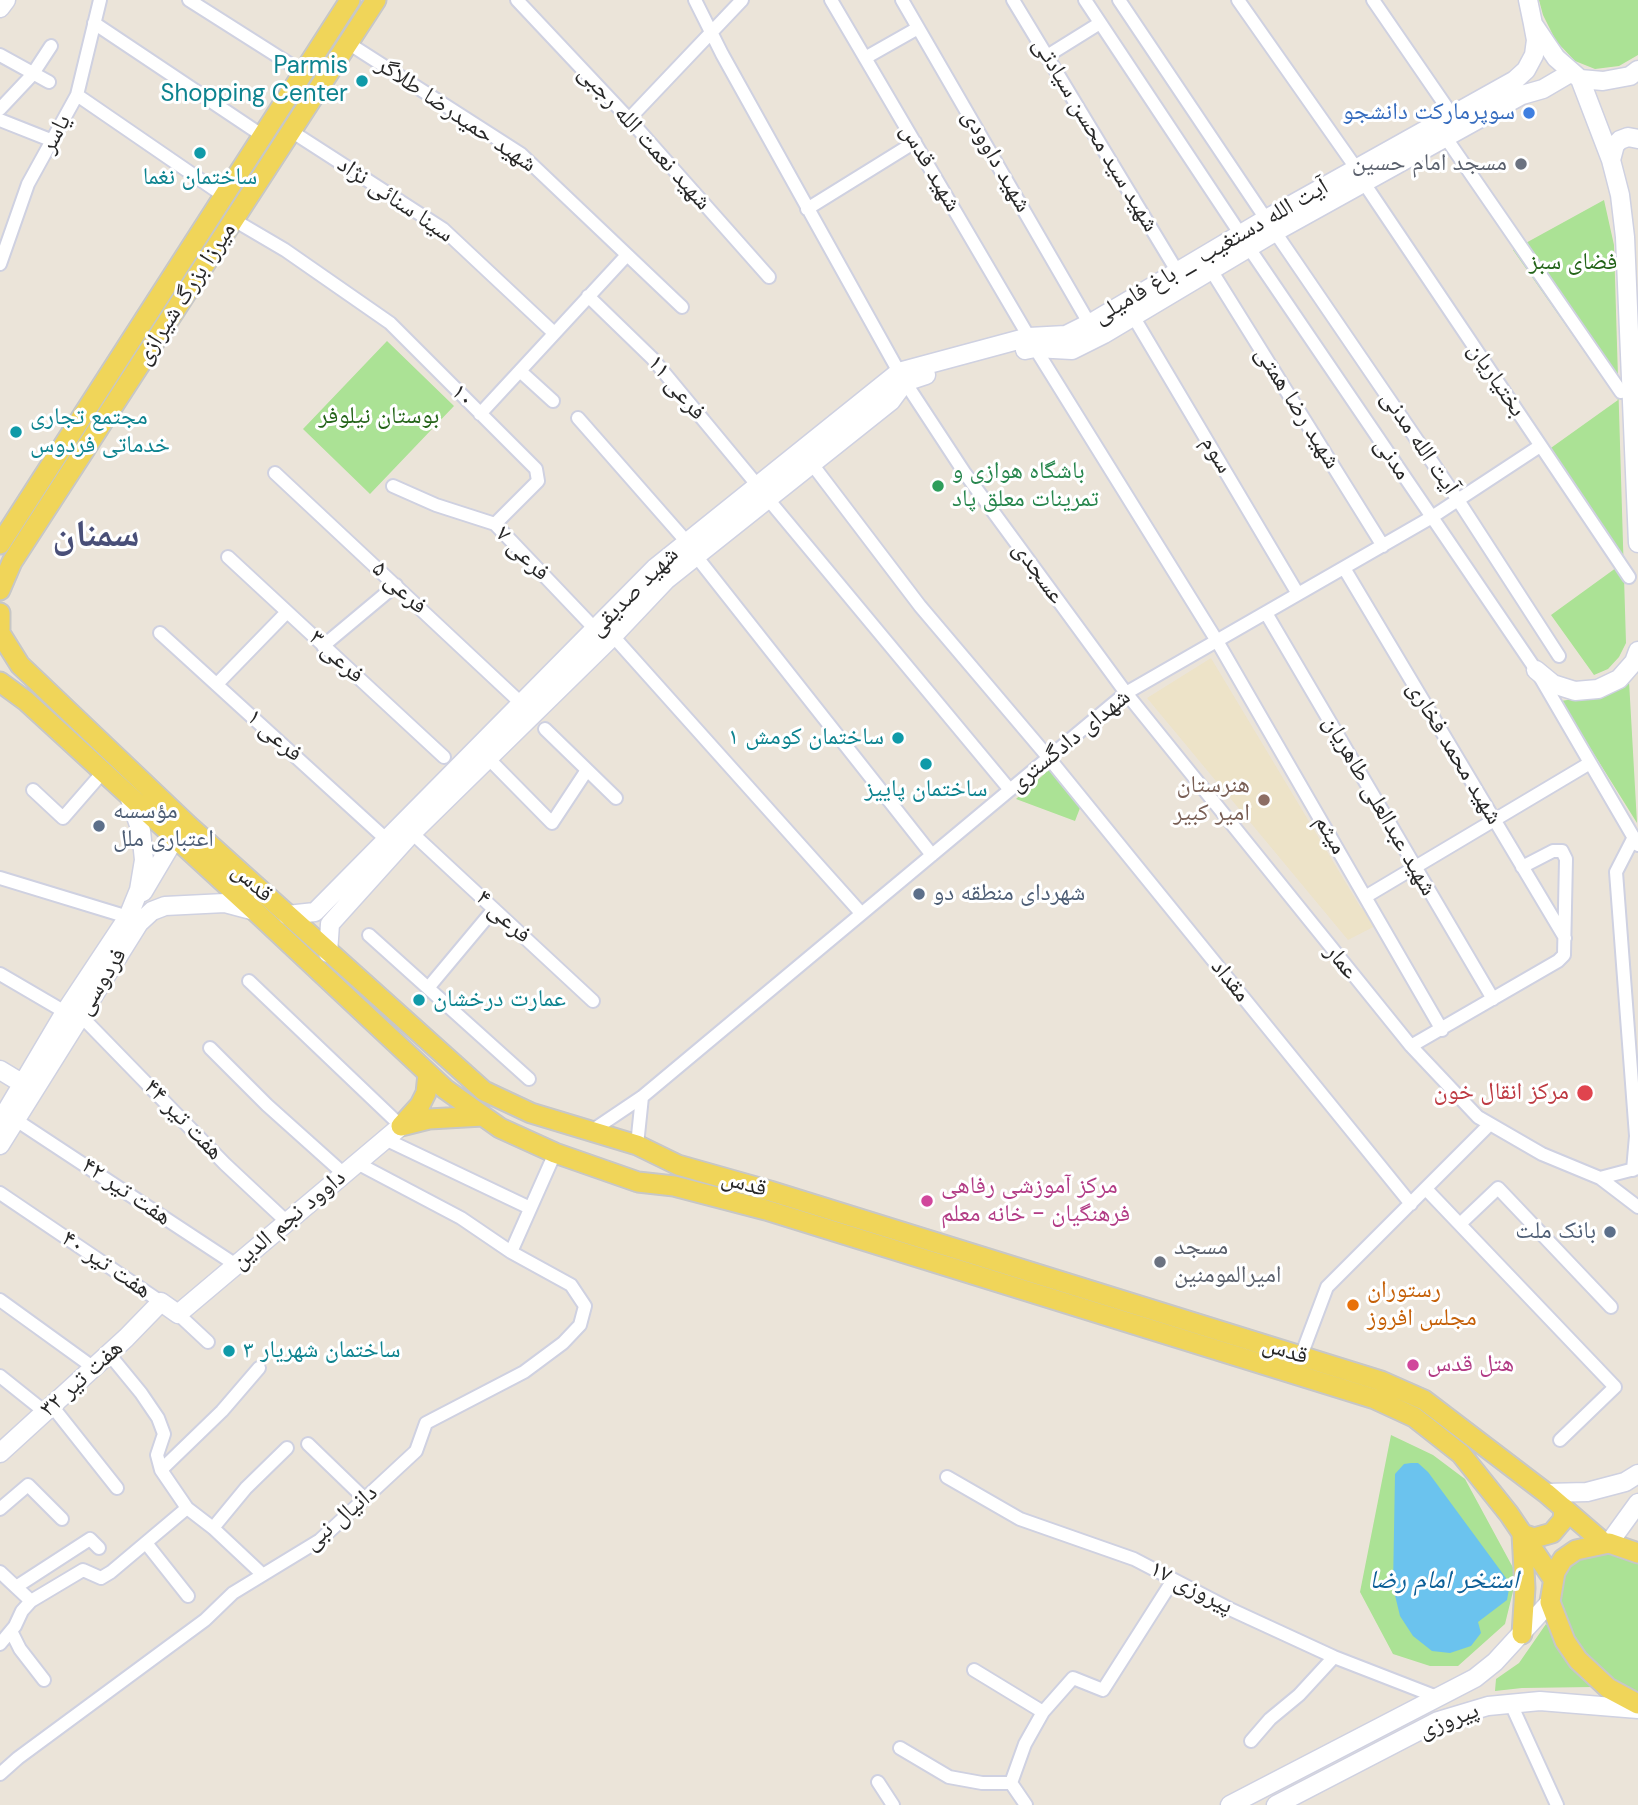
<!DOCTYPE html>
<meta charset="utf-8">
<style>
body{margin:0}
canvas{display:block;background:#ebe4d9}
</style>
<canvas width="1638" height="1805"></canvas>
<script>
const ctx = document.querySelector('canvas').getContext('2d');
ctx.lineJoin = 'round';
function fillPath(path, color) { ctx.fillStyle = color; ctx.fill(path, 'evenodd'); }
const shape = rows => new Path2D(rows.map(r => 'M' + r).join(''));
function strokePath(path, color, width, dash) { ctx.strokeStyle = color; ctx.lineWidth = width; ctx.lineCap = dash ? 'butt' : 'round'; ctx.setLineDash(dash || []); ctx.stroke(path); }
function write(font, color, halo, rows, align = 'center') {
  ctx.font = font + ' "DM Sans","Noto Naskh Arabic",sans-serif'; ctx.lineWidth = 6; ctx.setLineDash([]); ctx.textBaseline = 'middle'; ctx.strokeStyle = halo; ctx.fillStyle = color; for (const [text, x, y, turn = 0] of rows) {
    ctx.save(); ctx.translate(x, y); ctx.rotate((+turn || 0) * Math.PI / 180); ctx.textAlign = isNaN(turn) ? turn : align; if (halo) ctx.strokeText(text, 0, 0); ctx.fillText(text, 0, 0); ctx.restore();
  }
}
fillPath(shape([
 [1211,658,1361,908,1373,903,1383,922,1348,940,1147,698]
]), '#ede3c8');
fillPath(shape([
 [1539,0,1638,0,1638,55,1619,66,1595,69,1575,61,1556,41,1543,15],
 [1604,200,1614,245,1626,643,1619,657,1608,669,1594,675,1551,615,1620,565,1541,455,1618,400,1513,250],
 [387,341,454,406,370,494,303,429],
 [1629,681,1637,823,1561,701,1610,693],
 [1050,769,1080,808,1075,821,1016,799],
 [1391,1435,1433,1455,1465,1479,1517,1575,1505,1624,1458,1666,1430,1666,1393,1654,1360,1592],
 [1601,1553,1629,1557,1638,1561,1638,1695,1604,1675,1577,1644,1559,1608,1558,1587,1564,1570,1576,1559],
 [1546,1624,1593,1687,1522,1688,1495,1691,1496,1679,1519,1663]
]), '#abe295');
fillPath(shape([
 [1411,1463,1418,1463,1428,1472,1506,1578,1509,1589,1507,1600,1478,1622,1481,1633,1471,1646,1450,1653,1432,1651,1413,1636,1400,1616,1393,1587,1395,1474,1404,1464]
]), '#6bc3ee');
const street = shape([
 [189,0,304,73],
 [517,0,629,119,769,277],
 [695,0,722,54,899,372],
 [831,0,1029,337],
 [902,0,1089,323],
 [1013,0,1177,271],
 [1085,0,1241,235],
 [1119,0,1266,219],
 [1238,0,1356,168],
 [1373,0,1452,115],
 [94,23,263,136],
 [348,43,521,154,682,307],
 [0,55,49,82],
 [1047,56,1100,23],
 [865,58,918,28],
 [77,95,224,196],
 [0,109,32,75,51,46],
 [629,119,742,0],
 [0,120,53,141],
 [291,131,443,229,554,333],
 [1446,138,1621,392],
 [1364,183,1629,577],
 [807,209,915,142],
 [234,220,285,250,390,323,536,469,538,481,495,524],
 [1275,232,1458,500,1559,656],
 [1249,248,1536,670,1638,845],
 [0,264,28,184,77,95,100,0],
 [1211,270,1383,546],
 [588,296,652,358,758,486],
 [1133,316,1298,594],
 [1035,348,1217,641,1442,1030],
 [520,371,553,401],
 [905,382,964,472,1126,693,1411,1046,1478,1117,1542,1154,1600,1178],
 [480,414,627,255],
 [578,418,686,541],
 [812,464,920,606,1048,757,1411,1204],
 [275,473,522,704],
 [393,486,436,505,495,524,596,630],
 [768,499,1010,790],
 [696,556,932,855],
 [228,557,444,757],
 [1344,568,1565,938],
 [1266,613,1493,999],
 [160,633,387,840],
 [613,636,861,913],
 [323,646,396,585],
 [217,684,287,612],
 [545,729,616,798],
 [488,758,552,823,587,770],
 [33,790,63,818,103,772],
 [412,833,593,1001],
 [0,878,128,917],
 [1365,897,1590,763],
 [369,935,529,1079],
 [0,974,65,1012],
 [249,981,401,1126],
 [428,988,494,909],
 [81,1016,225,1164,287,1222],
 [1411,1046,1558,961,1564,955,1566,859,1562,851,1553,851,1522,867],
 [210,1048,267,1105,344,1174],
 [16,1120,236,1265],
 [593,1130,642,1097,1126,693,1432,517,1540,446],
 [385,1139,530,1208],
 [637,1145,642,1097],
 [1638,1168,1600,1178,1638,1207],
 [1633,1170,1636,1136,1616,872,1634,837],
 [1426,1189,1615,1387,1560,1440],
 [0,1193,161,1302],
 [1460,1224,1498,1188,1611,1307],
 [511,1252,555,1153],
 [0,1300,94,1368],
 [178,1314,208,1342],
 [109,1354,141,1393,158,1418,164,1434,157,1455,161,1470,187,1508,213,1528,262,1574],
 [1301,1356,1327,1287,1490,1124],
 [0,1376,45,1412],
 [52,1406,117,1488],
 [308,1444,365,1499],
 [161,1470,222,1411,259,1368],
 [947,1477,1020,1519,1134,1559,1232,1610,1334,1657,1437,1697],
 [0,1509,28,1485,62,1519],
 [213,1528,246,1488,287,1448],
 [146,1543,188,1596],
 [0,1572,31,1601],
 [16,1587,90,1539,99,1548],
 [11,1631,20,1649,44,1680],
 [0,1644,15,1626,22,1611,31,1601,83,1570,101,1578,111,1572,187,1508],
 [974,1670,1043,1712],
 [1511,1704,1557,1805],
 [1251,1741,1270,1719,1299,1695,1334,1657],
 [900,1748,949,1777,982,1783,1011,1783],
 [0,1774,18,1758,205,1620,233,1593,320,1540,416,1451,426,1423,524,1372,563,1343,580,1325,585,1306,571,1285,511,1252,461,1218,357,1163],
 [878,1782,893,1805],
 [1026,1805,1011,1783,1025,1744,1043,1712,1073,1678,1103,1690,1173,1580]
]);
const secondary = shape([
 [1528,0,1533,24,1556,58,1580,79,1603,81,1630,76,1638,70],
 [0,8,6,0],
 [1580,79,1611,160,1620,195,1625,237,1638,543],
 [1611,160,1615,145,1620,140,1628,137,1638,139],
 [1025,350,1035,348,1072,350,1104,334,1275,232,1522,95,1543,89,1572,72],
 [1536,670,1553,684,1575,691,1598,689,1619,679,1634,662,1638,651],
 [143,892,175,838],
 [287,915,315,912,655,568,899,372,1029,337,1066,335,1096,320,1266,219,1515,80,1526,70,1534,55,1536,40,1533,24],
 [328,953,330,924,412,833,613,636,666,580,891,401,905,382,926,375],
 [0,1070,33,1090],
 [0,1122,65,1012,128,917,139,890,144,860,141,831,129,796],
 [0,1145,139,923,152,911,165,906,225,903,255,911],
 [0,1453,126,1338,161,1302,178,1314,401,1126],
 [1546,1493,1587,1492,1625,1482,1638,1474],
 [1609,1543,1638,1503],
 [1230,1805,1475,1678,1495,1662,1550,1602],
 [1276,1805,1438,1721,1488,1706,1540,1701,1638,1709]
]);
const primary = shape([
 [0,544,350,0],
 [0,590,12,562,376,0],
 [0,613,0,629],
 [0,633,20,665,187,824,484,1091,531,1113,637,1145,678,1165,770,1191,1381,1381,1424,1400,1546,1493,1604,1543],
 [0,682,26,701,255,911,445,1089,500,1128,555,1153,638,1182,674,1186,766,1210,1375,1399,1414,1417,1461,1454,1509,1514,1553,1579],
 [428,1074,426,1093,420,1105,401,1126,429,1119,483,1116],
 [1638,1553,1609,1543,1576,1550,1563,1559,1555,1572,1550,1602,1565,1641,1578,1660,1608,1688,1638,1704],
 [1522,1634,1525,1588,1522,1534,1534,1538,1552,1533,1563,1520,1564,1508]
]);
strokePath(street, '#cfd1e1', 16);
strokePath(secondary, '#cfd1e1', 21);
strokePath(primary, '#c7c7c7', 23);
strokePath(street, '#fff', 12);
strokePath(secondary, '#fff', 18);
strokePath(primary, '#f0d559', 19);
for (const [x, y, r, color] of [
 [362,81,7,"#0f9aa8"],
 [1529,113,7,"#3f7fe0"],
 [200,153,7,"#0f9aa8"],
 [1521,164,7,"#6b7280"],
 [16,432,7,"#0f9aa8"],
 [938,486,7,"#2e9e5b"],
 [898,738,7,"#0f9aa8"],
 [926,764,7,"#0f9aa8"],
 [1264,800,7,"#8d6e63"],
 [99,826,7,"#5c6f8a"],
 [919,894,7,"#5c6f8a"],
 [419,1000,7,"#0f9aa8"],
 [1585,1093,9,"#e0444e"],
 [927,1201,7,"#d1479c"],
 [1610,1232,7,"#5c6f8a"],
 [1160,1262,7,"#6b7280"],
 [1353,1305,7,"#e8710a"],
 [229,1351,7,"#0f9aa8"],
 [1413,1365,7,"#d1479c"]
]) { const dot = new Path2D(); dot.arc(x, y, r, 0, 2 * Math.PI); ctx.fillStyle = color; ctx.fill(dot); strokePath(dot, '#fff', 2.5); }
write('24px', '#0d838f', '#fff', [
 ["Parmis",348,67,"right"],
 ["Shopping Center",348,95,"right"],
 ["ساختمان نغما",200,178,"center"],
 ["مجتمع تجاری",30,418],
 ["خدماتی فردوس",30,446],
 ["ساختمان کومش ۱",884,738,"right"],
 ["ساختمان پاییز",926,790,"center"],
 ["عمارت درخشان",433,1000],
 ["ساختمان شهریار ۳",243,1351]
], 'left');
write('24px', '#366cbe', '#fff', [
 ["سوپرمارکت دانشجو",1515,113]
], 'right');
write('24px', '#282828', '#fff', [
 ["شهید حمیدرضا طلاگر",456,115,34],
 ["یاسر",56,134,-62],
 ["شهید سید محسن سیادتی",1095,135,59],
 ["شهید نعمت الله رجبی",644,138,48],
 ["شهید داوودی",996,161,60],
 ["شهید قدس",930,168,60],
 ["سینا سنائی نژاد",395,200,34],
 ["آیت الله دستغیب _ باغ فامیلی",1211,252,-30],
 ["میرزا بزرگ شیرازی",186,294,-57],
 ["بختیاریان",1496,380,56],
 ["فرعی ۱۱",676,388,50],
 ["۱۰",462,396,45],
 ["شهید رضا همتی",1297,408,58],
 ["آیت الله مدنی",1419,443,56],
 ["سوم",1216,455,59],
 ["مدنی",1392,459,56],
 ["فرعی ۷",522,554,45],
 ["عسجدی",1038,573,54],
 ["فرعی ۵",399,588,43],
 ["شهید صدیقی",634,592,-45],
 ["فرعی ۳",336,657,43],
 ["فرعی ۱",274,736,42],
 ["شهدای دادگستری",1070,741,-39],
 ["شهید محمد فخاری",1454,753,59],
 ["شهید عبدالعلی طاهریان",1379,806,60],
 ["میثم",1330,835,60],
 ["قدس",252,883,42],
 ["فرعی ۴",503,917,43],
 ["عمار",1341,962,51],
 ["مقداد",1230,981,51],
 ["فردوسی",102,982,-58],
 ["هفت تیر ۴۴",183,1120,46],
 ["قدس",744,1184,16],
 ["هفت تیر ۴۲",126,1192,34],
 ["داوود نجم الدین",289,1220,-40],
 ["هفت تیر ۴۰",106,1265,34],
 ["قدس",1285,1351,17],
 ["هفت تیر ۳۲",82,1379,-42],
 ["دانیال نبی",341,1518,-40],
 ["پیروزی ۱۷",1191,1588,27],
 ["پیروزی",1449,1721,-21]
]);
write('24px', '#5b616d', '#fff', [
 ["مسجد امام حسین",1507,164],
 ["مسجد",1174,1248,"left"],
 ["امیرالمومنین",1174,1276,"left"]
], 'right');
write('24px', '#246419', '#fff', [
 ["فضای سبز",1573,263],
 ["بوستان نیلوفر",379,417]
]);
write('24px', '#27864d', '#fff', [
 ["باشگاه هوازی و",952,472],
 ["تمرینات معلق پاد",952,500]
], 'left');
write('24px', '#785e54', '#fff', [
 ["هنرستان",1250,786],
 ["امیر کبیر",1250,814]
], 'right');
write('24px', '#4e5e75', '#fff', [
 ["مؤسسه",113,812],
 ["اعتباری ملل",113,840],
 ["شهردای منطقه دو",933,894],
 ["بانک ملت",1596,1232,"right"]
], 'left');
write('24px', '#be3a42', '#fff', [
 ["مرکز انقال خون",1569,1093]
], 'right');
write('24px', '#b23c85', '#fff', [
 ["مرکز آموزشی رفاهی",941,1187],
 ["فرهنگیان - خانه معلم",941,1215],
 ["هتل قدس",1427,1365]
], 'left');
write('24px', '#c56008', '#fff', [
 ["رستوران",1367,1291],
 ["مجلس افروز",1367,1319]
], 'left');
write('italic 26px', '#0d5f97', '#fff', [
 ["استخر امام رضا",1444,1581]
]);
write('bold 38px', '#494f78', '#fff', [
 ["سمنان",96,536]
]);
</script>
